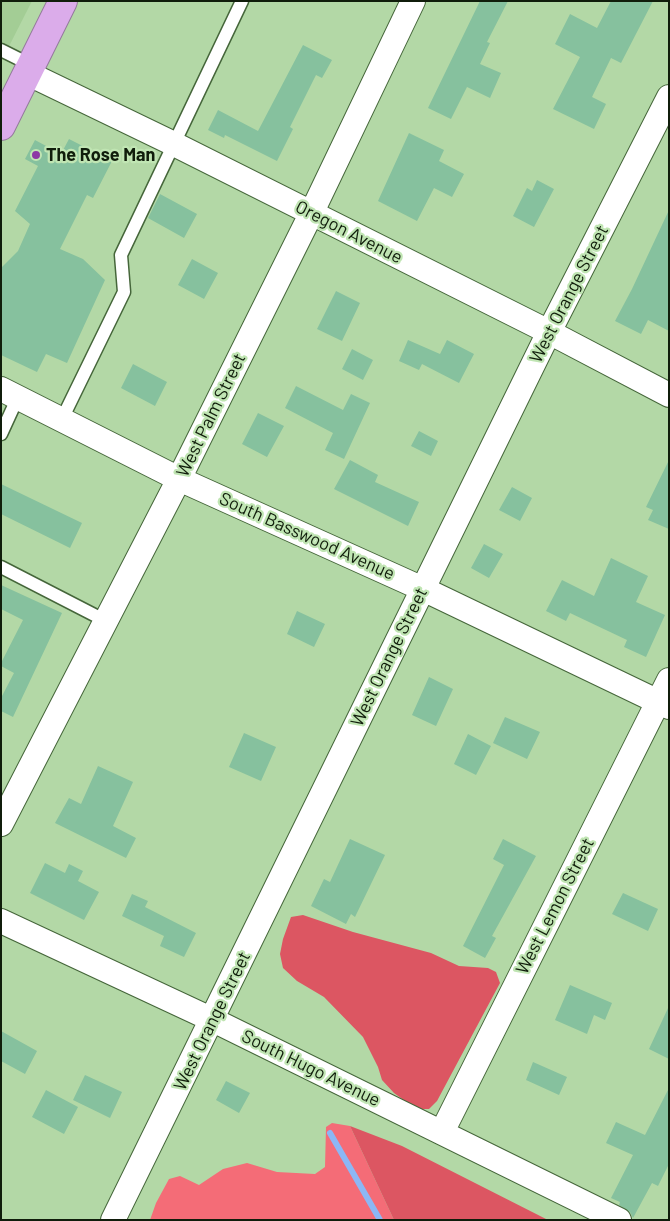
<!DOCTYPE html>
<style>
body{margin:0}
#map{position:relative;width:670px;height:1221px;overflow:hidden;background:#b3d8a6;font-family:Barlow,sans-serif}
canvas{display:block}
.frame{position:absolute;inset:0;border:2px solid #101d0b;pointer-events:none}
</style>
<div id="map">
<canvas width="670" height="1221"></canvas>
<div class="frame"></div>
</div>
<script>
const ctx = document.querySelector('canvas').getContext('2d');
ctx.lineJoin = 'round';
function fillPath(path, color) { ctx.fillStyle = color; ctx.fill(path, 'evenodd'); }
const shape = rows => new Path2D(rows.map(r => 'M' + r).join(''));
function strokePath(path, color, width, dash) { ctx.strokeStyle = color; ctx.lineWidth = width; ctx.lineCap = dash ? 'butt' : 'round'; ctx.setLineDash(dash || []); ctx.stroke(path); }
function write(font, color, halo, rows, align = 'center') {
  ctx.font = font + ' Barlow,sans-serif'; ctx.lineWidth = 4.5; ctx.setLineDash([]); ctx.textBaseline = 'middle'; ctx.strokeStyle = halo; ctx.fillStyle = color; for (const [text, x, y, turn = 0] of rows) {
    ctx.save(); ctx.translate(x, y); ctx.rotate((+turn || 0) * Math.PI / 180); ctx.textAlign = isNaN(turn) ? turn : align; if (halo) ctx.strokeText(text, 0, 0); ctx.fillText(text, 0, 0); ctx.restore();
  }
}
fillPath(shape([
 [1,1,32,1,1,62]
]), '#a3cd95');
fillPath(shape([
 [332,1123,350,1126,394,1220,150,1220,156,1203,169,1179,180,1176,199,1185,223,1169,247,1163,277,1172,315,1174,325,1167,326,1127]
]), '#f46c77');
fillPath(shape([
 [303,915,353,932,431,953,459,966,488,968,496,972,500,983,437,1101,429,1109,416,1109,394,1093,382,1080,378,1067,363,1037,324,997,297,981,283,968,280,954,283,939,291,917],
 [350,1126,402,1146,548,1220,394,1220]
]), '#dc5662');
strokePath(shape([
 [330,1133,380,1220]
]), '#8cb7f5', 6);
fillPath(shape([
 [480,1,508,1,487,42,490,43,480,64,501,73,490,98,467,87,451,119,428,108],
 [611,1,653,1,621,63,611,58,592,97,606,104,594,129,553,109,580,57,555,44,570,14,597,28],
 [303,45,332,60,322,78,316,75,290,127,293,129,277,161,225,135,224,138,208,130,218,110,258,131],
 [409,133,444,150,439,161,464,174,452,197,434,188,417,221,378,201],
 [69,139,112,161,93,198,87,195,60,249,83,259,105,280,67,363,46,354,37,372,1,355,1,268,18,251,30,224,15,211,38,166,25,159,35,140,61,154],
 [537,180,554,189,534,227,513,216,527,188,532,191],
 [160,194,197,214,184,238,148,218],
 [669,210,669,331,648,320,641,334,615,321,632,289],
 [192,259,218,273,204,299,178,285],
 [336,291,360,303,342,341,317,329],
 [408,340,440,354,447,340,474,354,459,383,422,364,419,370,399,361],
 [352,349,373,360,363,380,342,369],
 [133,364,167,382,155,406,121,388],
 [296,386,343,410,351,394,370,403,344,459,325,450,333,433,285,408],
 [258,413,284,426,267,457,242,444],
 [419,431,438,441,431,456,411,446],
 [350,460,378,475,375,482,419,502,408,526,334,489],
 [669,460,669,529,648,520,653,510,646,507],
 [1,484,82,523,70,548,1,514],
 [512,487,532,498,520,521,499,510],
 [484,544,503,554,489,578,471,568],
 [611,558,648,576,636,602,665,615,646,657,624,647,627,640,570,613,566,621,546,611,562,580,594,596],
 [1,585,62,613,13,717,1,711,1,698,14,673,1,666,1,663,23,620,1,609],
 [297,611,325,624,314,647,287,634],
 [429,677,453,689,436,726,412,715],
 [505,717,540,732,527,759,493,743],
 [244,733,276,747,261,781,229,767],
 [468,734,491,746,476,775,454,764],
 [98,766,133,782,113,826,136,838,126,858,55,823,69,798,81,804],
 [350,839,385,855,355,917,351,914,346,924,311,906,324,879,330,882],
 [503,839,536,856,492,936,496,938,485,958,463,946,504,865,493,859],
 [45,863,65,873,69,864,83,871,78,881,99,892,84,920,30,893],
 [623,893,658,909,648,931,612,914],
 [132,894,148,901,145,907,196,933,184,957,160,946,164,936,122,916],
 [570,985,612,1003,605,1020,594,1015,587,1034,555,1020],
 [669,1006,669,1059,649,1049],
 [1,1031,37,1051,25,1074,1,1061],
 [533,1062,567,1077,559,1095,526,1080],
 [85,1075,122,1092,110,1118,73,1100],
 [226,1081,250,1093,239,1113,216,1100],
 [669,1088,669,1164,658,1186,652,1183,633,1218,630,1212,619,1205,620,1202,611,1198,633,1155,606,1143,616,1122,645,1135],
 [46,1090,78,1107,64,1134,32,1117]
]), '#86c19e');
const lane = shape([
 [1,50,31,65],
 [62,419,124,292,121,255,242,1],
 [1,434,18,397],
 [1,567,106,621]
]);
const street = shape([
 [27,73,172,143,549,332,669,395],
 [1,389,179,479,423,589,669,707],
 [1,824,179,479,311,214,413,1],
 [1,921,213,1020,619,1220],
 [442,1132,669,680],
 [113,1220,549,332,669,97]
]);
const highway = shape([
 [1,126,63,1]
]);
strokePath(lane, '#45663a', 15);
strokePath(street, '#45663a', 26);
strokePath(highway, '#947a9c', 30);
strokePath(lane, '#fff', 12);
strokePath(street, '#fff', 24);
strokePath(highway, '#dbacea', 28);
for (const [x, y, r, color] of [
 [36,155,5,"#8d38a5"]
]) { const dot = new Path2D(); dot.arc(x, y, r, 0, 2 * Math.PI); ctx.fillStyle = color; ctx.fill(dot); strokePath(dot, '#c0e5b3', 2); }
write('bold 18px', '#101d0b', '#c0e5b3', [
 ["The Rose Man",46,155]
], 'left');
write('18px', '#101d0b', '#c0e5b3', [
 ["Oregon Avenue",349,232,27],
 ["West Orange Street",569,294,-63],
 ["West Palm Street",211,415,-64],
 ["South Basswood Avenue",307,536,24],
 ["West Orange Street",389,657,-64],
 ["West Lemon Street",555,906,-63],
 ["West Orange Street",212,1021,-64],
 ["South Hugo Avenue",311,1068,26]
]);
</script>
